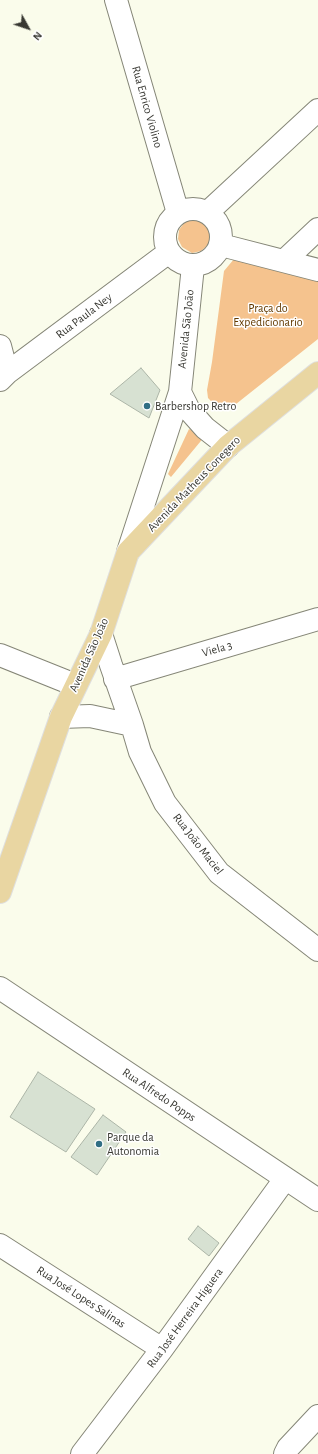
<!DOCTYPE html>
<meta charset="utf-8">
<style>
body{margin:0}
#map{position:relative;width:318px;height:1454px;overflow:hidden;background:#fafceb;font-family:"Alegreya Sans",sans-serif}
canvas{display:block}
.north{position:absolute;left:8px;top:8px;width:40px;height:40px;-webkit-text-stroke:3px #fff;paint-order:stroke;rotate:130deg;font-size:11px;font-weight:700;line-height:16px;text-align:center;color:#383832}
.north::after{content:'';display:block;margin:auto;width:14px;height:18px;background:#383832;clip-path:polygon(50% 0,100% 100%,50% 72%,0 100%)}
</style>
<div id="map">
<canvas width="318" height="1454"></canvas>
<div class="north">N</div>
</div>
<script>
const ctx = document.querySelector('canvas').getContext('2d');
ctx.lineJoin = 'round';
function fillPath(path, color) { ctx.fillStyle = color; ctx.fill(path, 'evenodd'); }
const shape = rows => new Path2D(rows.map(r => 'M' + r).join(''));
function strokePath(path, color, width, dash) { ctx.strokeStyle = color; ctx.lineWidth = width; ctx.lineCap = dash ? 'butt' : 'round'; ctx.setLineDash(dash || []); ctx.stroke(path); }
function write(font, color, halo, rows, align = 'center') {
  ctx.font = font + ' "Alegreya Sans",sans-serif'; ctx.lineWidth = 3; ctx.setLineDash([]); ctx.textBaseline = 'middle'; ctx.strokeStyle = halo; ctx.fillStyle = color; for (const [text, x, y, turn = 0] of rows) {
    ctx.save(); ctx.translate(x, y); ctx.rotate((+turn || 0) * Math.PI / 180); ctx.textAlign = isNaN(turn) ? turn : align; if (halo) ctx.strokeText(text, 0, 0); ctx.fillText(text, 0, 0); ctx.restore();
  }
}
fillPath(shape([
 [197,216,204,217,209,221,214,226,214,232,208,245,201,251,192,253,182,247,178,239,179,230,187,219],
 [239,253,318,279,318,339,231,408,218,408,208,398,207,390,212,362,224,271],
 [189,429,205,436,171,477,168,474]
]), '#f5c38e');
const building = shape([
 [141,368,160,390,149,418,110,394,141,368],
 [38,1072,95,1109,66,1152,10,1117,38,1072],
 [103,1115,126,1132,97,1175,71,1157,103,1115],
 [198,1226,219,1243,209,1256,188,1239,198,1226]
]);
fillPath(building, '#d7e1d2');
strokePath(building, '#acb5a7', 1);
const minor = shape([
 [116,0,178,213],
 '165 237a28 28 0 1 1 56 0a28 28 0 1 1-56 0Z',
 [208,212,318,110],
 [221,245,318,270],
 [284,261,318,229],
 [0,346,7,373],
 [0,380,7,373,169,252],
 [180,392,189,410,205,428,228,446],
 [128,552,180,392,193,266],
 [101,634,111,665,132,725,140,752,165,803,219,873,318,950],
 [0,655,75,685],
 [115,679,318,619],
 [61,717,90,716,132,725],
 [0,988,318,1200],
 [0,1245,162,1349],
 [82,1454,162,1349,285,1179],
 [285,1454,288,1448,318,1416]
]);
const major = shape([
 [0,892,61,717,101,634,128,552,228,446,318,373]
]);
strokePath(minor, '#858677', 24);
strokePath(major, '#dfdfde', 24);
strokePath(minor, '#fff', 22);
strokePath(major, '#e9d6a2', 22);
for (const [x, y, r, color] of [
 [147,406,4,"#306e84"],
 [99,1144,4,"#306e84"]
]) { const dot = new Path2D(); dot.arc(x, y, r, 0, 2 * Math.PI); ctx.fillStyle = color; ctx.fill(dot); strokePath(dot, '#fff', 1.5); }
write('12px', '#383832', '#fff', [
 ["Rua Enrico Violino",147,107,74],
 ["Rua Paula Ney",84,316,-37],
 ["Avenida São João",186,329,-84],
 ["Avenida Matheus Conegero",194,484,-46],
 ["Viela 3",217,649,-16],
 ["Avenida São João",89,655,-66],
 ["Rua João Maciel",198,844,52],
 ["Rua Alfredo Popps",159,1095,34],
 ["Rua José Lopes Salinas",81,1297,33],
 ["Rua José Herreira Higuera",185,1318,-54]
]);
write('12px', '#633a00', '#fff', [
 ["Praça do",268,308],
 ["Expedicionario",268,322]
]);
write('12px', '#383832', '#fff', [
 ["Barbershop Retro",155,406],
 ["Parque da",107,1137],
 ["Autonomia",107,1151]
], 'left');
</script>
